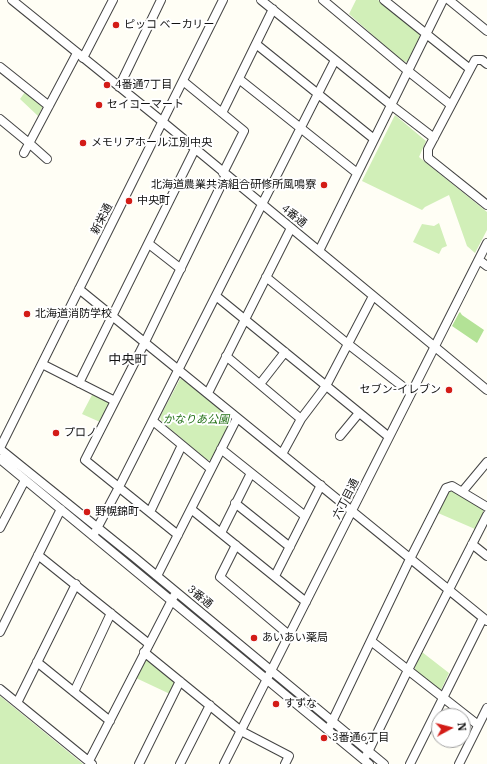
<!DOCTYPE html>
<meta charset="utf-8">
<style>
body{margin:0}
#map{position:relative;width:487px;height:764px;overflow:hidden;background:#fffef5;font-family:"IBM Plex Serif",serif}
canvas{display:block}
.north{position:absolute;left:431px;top:708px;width:40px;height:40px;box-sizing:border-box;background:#fff;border:1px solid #a0a0a0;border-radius:50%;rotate:83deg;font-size:11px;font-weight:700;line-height:16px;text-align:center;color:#111}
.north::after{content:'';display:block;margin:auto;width:14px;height:18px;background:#d31c17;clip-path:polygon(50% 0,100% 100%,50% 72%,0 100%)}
</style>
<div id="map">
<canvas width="487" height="764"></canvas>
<div class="north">N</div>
</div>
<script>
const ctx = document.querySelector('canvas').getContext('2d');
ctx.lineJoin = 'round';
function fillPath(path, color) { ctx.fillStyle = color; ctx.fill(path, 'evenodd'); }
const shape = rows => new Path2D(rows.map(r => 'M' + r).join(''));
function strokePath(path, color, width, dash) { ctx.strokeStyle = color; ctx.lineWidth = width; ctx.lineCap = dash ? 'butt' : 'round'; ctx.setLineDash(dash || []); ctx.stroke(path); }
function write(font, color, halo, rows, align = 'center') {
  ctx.font = font + ' "IBM Plex Serif","Noto Sans JP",serif'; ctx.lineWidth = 4; ctx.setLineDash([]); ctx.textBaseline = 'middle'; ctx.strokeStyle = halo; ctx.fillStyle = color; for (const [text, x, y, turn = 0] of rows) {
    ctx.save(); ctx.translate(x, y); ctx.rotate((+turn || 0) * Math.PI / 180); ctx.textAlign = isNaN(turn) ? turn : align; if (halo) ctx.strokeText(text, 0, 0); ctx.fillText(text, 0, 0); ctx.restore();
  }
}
fillPath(shape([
 [356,0,378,0,419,33,420,37,407,62,402,61,349,14],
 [25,92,43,106,38,116,20,99],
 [395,115,426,141,419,157,487,212,487,230,475,253,467,246,449,195,425,207,422,210,362,181],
 [439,223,447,246,442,248,439,254,413,242,422,224,434,226],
 [180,379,182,379,230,417,230,422,211,460,207,460,162,422,160,417],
 [93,393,110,403,100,422,82,414],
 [453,491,483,508,483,513,475,529,438,513,449,492],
 [422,652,449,673,441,690,438,690,415,671,415,667],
 [145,660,148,660,174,681,175,684,170,694,136,678],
 [0,696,83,764,0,764]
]), '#d1efb8');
fillPath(shape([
 [460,312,462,315,484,330,477,343,452,326,459,313]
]), '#b3e296');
const minor = shape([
 [12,0,163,122,487,390],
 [261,0,391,105,434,138],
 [323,0,408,71,451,105],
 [384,0,470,69],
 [449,0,487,31],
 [256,44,374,139],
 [83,58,113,0],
 [487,64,482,60,475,60,428,149,428,158,487,205],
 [0,67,49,106],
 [239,79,357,173],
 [183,81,244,131,223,173],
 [119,87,161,0],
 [222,113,273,9],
 [0,119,29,143,47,159],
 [24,153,77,53],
 [149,244,181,269],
 [319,251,443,0],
 [479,260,487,266],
 [266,277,348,344,411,393],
 [79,289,487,621],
 [216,296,389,437],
 [226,356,301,419],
 [42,364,115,401],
 [79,383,195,149],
 [260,384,285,352],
 [208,393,291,228],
 [153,421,211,469],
 [340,436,359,413],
 [0,448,223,0],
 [0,449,134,557,384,764],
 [221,449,305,516],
 [282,454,301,419,326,386,373,296],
 [0,459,369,764],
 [462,492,487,462],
 [235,503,290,547],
 [191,509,306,602],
 [150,512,182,445],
 [0,528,25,480],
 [221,533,251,473],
 [178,535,85,460,145,342,226,175],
 [93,536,119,487,335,60],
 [472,544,487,556],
 [236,545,220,577,289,635],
 [38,555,149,644],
 [157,576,237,418],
 [275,576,321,485],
 [0,632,61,509],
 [371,641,478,725],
 [144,652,241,731,289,756,285,764],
 [37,662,110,721],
 [0,689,92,764],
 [74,692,111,613],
 [17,703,76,584],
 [330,726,410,559,446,488,452,486,487,507],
 [366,756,408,670,487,515],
 [89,761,174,596],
 [139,764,180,681],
 [180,764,210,705],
 [224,764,487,243],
 [410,764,483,618],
 [459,764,487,708]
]);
strokePath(minor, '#444', 10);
strokePath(minor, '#fff', 8);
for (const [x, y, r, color] of [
 [116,25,4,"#d31c17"],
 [107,85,4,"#d31c17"],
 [99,105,4,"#d31c17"],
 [83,143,4,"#d31c17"],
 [324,185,4,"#d31c17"],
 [129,201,4,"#d31c17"],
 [27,314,4,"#d31c17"],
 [449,390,4,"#d31c17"],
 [56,433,4,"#d31c17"],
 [87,512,4,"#d31c17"],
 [254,638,4,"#d31c17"],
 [276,704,4,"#d31c17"],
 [324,738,4,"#d31c17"]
]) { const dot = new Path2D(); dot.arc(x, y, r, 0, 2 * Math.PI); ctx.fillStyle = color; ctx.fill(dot); strokePath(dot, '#fff', 1.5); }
write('11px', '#111', '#fff', [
 ["ピッコ ベーカリー",124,25],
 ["4番通7丁目",115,85],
 ["セイコーマート",107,105],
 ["メモリアホール江別中央",91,143],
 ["北海道農業共済組合研修所風鳴寮",316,185,"right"],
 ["中央町",137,201],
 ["北海道消防学校",35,314],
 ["セブン-イレブン",441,390,"right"],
 ["プロノ",64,433],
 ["野幌錦町",95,512],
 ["あいあい薬局",262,638],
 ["すずな",284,704],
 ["3番通6丁目",332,738]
], 'left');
write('11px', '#111', '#fff', [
 ["4番通",294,216,40],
 ["新栄通",102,219,-63],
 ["六丁目通",346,499,-63],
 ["3番通",200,597,40]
]);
write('italic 11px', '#247218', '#fff', [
 ["かなりあ公園",196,420]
]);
write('13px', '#111', '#fff', [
 ["中央町",128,360]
]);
</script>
